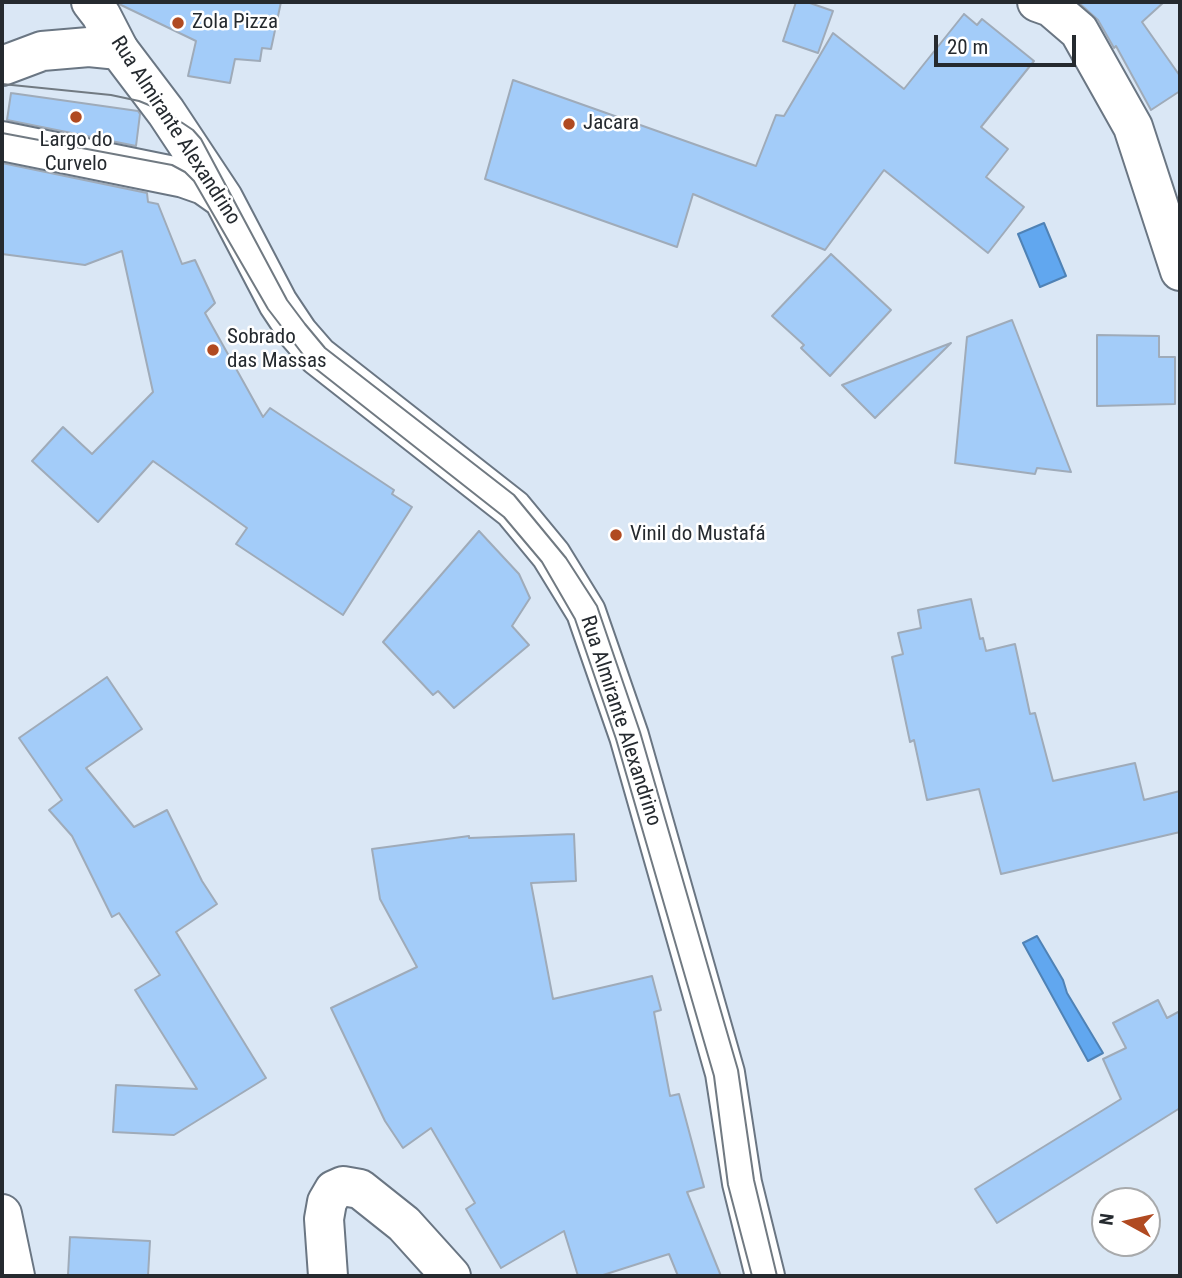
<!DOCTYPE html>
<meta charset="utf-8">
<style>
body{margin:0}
#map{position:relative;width:1182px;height:1278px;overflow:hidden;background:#dae7f5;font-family:"Roboto Condensed",sans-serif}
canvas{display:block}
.frame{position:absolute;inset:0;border:4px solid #252a2f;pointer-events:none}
.north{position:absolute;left:1091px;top:1187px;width:70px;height:70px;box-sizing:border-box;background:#fff;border:2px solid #a8aaac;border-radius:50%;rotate:278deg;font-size:19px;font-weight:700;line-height:28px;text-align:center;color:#252a2f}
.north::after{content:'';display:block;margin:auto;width:24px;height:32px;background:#b04a21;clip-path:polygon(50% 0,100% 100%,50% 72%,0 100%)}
.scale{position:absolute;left:934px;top:35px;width:142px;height:32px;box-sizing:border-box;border:4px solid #252a2f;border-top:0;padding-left:9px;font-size:21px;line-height:24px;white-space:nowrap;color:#252a2f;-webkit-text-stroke:5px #fff;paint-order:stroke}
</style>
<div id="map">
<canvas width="1182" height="1278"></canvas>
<div class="frame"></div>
<div class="north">N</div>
<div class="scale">20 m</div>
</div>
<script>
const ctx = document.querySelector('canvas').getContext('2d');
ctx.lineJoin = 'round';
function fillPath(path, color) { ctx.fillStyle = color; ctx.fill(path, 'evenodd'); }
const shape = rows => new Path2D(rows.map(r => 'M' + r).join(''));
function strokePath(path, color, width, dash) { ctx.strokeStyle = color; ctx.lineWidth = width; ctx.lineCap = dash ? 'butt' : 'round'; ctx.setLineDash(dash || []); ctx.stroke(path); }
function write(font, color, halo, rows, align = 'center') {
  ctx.font = font + ' "Roboto Condensed",sans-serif'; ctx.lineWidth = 5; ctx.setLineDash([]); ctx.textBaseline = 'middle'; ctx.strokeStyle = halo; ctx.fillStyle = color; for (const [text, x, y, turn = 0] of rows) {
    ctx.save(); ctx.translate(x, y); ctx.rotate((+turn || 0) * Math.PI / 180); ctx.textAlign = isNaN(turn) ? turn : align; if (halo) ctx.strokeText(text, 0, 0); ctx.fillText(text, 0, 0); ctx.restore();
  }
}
const water = shape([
 [1044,223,1066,276,1040,287,1018,234,1044,223],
 [1037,936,1063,980,1067,993,1103,1053,1088,1061,1023,943,1037,936]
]);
fillPath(water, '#61a7ef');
strokePath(water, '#4f82b5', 2);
const building = shape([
 [118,2,281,2,271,49,262,48,260,61,235,59,230,83,188,76,196,41,121,5,118,2],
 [796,2,807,2,833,11,818,53,783,41,796,2],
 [1078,2,1164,2,1142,22,1180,76,1180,91,1151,110,1116,46,1114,48,1098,20,1078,2],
 [964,14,977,25,982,19,1034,61,981,127,1008,149,986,177,1024,207,988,253,884,170,825,250,693,194,677,247,485,179,513,80,756,166,776,115,784,116,833,33,904,89,964,14],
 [11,93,138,111,140,114,136,146,7,120,11,93],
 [2,163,147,193,148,202,158,204,182,264,195,260,215,303,205,313,263,417,270,408,394,490,392,494,412,507,343,615,236,544,247,528,153,461,98,522,32,461,63,427,92,454,153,392,122,251,85,265,2,254,2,163],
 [831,254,891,310,830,376,801,348,804,345,772,316,831,254],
 [1012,320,1071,472,1037,468,1035,474,955,463,967,337,1012,320],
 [1097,335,1159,336,1159,357,1175,357,1175,404,1097,406,1097,335],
 [951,343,875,418,842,385,951,343],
 [479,531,519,574,530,598,512,626,529,645,454,708,438,691,433,695,383,642,479,531],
 [971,599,980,639,983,638,986,651,1015,644,1030,714,1035,713,1053,781,1135,763,1144,800,1180,791,1180,832,1001,874,979,789,927,800,914,740,910,742,892,657,903,654,898,633,921,628,918,610,971,599],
 [107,677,142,729,86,768,134,827,167,810,202,881,217,904,176,932,266,1078,174,1135,113,1132,116,1085,197,1089,135,990,160,975,119,913,112,917,72,836,49,810,62,800,19,738,107,677],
 [574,834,576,881,531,883,553,999,652,976,661,1010,654,1012,670,1096,679,1094,704,1187,687,1192,721,1276,678,1276,669,1254,600,1276,578,1276,564,1231,501,1268,466,1209,475,1203,431,1128,403,1148,385,1121,331,1008,417,967,380,899,372,849,469,836,469,838,574,834],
 [1158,1000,1167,1018,1180,1011,1180,1108,997,1223,975,1189,1121,1099,1103,1059,1126,1048,1113,1023,1158,1000],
 [70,1237,150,1241,148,1276,68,1275,70,1237]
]);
fillPath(building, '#a3ccf9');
strokePath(building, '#9fabb9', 2);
const street = shape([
 [91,2,101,15,119,50],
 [1037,2,1051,7,1079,31,1133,127,1180,271],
 [2,1214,15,1276],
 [328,1276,324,1219,327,1202,334,1190,343,1186,360,1189,404,1224,451,1276]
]);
const secondary = shape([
 [2,66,42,51,89,47,119,50,166,112,223,198,278,303,298,333,318,356,513,509,551,555,586,612,629,736,725,1073,742,1183,765,1276],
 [2,141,184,178,204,185,221,197]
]);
strokePath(street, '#6a7683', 42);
strokePath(secondary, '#6a7683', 42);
strokePath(street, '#fff', 38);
strokePath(secondary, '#fff', 38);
strokePath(shape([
 [2,84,111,95,139,101,166,112,193,130,201,139,287,300,305,324,325,348,514,495,566,558,597,606,640,732,738,1070,754,1180,777,1276],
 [2,133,172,165,185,172,194,181,268,309,311,365,504,517,542,562,575,619,616,739,714,1076,728,1185,752,1276]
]), '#717a82', 2);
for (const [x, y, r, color] of [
 [178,23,7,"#b04a21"],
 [76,117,7,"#b04a21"],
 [569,124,7,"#b04a21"],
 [213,350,7,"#b04a21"],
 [616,535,7,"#b04a21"]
]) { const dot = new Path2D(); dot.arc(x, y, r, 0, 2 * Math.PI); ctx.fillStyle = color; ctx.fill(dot); strokePath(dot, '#fff', 2.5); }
write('21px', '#252a2f', '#fff', [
 ["Zola Pizza",192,23],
 ["Jacara",583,124],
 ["Largo do",76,141,"center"],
 ["Curvelo",76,165,"center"],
 ["Sobrado",227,338],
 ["das Massas",227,362],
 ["Vinil do Mustafá",630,535]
], 'left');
write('21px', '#252a2f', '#fff', [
 ["Rua Almirante Alexandrino",175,131,57],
 ["Rua Almirante Alexandrino",620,721,72]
]);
</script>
